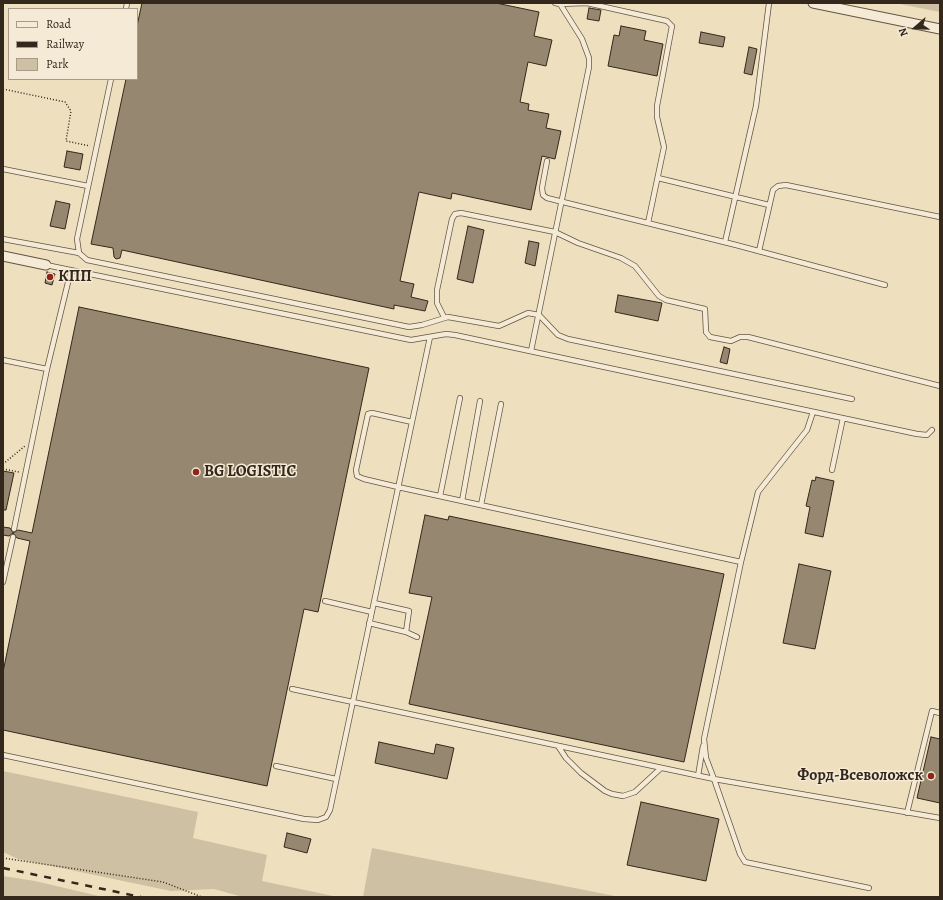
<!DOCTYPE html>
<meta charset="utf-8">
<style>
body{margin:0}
#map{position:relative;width:943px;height:900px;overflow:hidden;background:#eedfbe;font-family:Alegreya,serif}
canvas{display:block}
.frame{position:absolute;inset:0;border:4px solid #34281c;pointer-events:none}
.legend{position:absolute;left:8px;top:8px;width:130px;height:72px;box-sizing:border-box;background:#f4ead5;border:1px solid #a79c8b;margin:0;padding:5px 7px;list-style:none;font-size:12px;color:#34281c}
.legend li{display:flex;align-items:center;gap:8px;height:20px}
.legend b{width:20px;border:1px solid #a79c8b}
.north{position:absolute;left:895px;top:8px;width:40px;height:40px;-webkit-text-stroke:3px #f4ead5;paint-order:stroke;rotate:250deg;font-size:11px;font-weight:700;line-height:16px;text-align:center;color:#34281c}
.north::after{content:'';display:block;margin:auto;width:14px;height:18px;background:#34281c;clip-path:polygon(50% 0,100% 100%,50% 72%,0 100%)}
</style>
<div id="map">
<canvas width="943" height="900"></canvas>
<div class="frame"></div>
<ul class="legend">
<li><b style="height:5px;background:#f4ead5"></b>Road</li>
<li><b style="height:5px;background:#34281c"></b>Railway</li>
<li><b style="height:11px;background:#cec0a2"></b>Park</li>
</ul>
<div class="north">N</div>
</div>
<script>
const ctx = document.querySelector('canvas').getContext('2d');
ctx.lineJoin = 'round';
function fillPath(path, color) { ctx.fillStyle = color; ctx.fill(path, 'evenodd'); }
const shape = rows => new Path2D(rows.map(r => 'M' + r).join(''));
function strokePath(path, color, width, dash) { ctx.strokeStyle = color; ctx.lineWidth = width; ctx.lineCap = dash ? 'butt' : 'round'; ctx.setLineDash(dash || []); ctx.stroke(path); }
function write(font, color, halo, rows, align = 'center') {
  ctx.font = font + ' Alegreya,serif'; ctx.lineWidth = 3; ctx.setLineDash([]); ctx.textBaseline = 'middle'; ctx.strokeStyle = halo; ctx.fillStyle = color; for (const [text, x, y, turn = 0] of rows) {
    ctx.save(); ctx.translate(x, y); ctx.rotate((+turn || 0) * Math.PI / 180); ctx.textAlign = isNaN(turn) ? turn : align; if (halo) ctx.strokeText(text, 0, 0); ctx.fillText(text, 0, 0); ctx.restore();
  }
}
fillPath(shape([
 [895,3,940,3,940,12],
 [3,771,198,812,193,838,267,855,262,881,338,897,243,897,214,889,171,891,18,859,3,852],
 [372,848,620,897,363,897],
 [3,876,35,881,103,897,3,897]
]), '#cec0a2');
const building = shape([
 [142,3,496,3,539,12,534,36,552,40,546,66,528,62,520,102,529,104,528,110,549,114,546,128,561,131,555,159,542,156,531,210,452,193,451,199,419,192,400,281,414,284,411,297,428,301,425,311,394,305,394,309,122,250,120,258,116,259,114,257,113,248,91,244,126,79,137,79,137,26,142,3],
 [589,8,601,10,599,21,587,19,589,8],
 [621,26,646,31,644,40,663,44,657,76,608,66,614,35,619,36,621,26],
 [701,32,725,37,723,47,699,43,701,32],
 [749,47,757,49,752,75,744,73,749,47],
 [67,151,83,154,80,170,64,167,67,151],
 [56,201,70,204,65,229,50,226,56,201],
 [468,226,484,230,473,283,457,279,468,226],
 [529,241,539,243,535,266,525,263,529,241],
 [47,272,55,274,52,285,45,283,47,272],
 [618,295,662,303,658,321,615,312,618,295],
 [79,307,369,368,318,612,304,609,267,786,3,730,3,672,30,541,17,538,13,533,9,536,3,535,3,527,10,528,13,533,18,530,32,533,79,307],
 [724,347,730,349,727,364,720,362,724,347],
 [3,471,14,473,6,510,3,510,3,471],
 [816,477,834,481,823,537,805,533,810,507,806,506,812,480,815,481,816,477],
 [425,515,448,520,449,516,724,574,684,762,409,704,432,597,409,593,425,515],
 [799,564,831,571,815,649,783,643,799,564],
 [931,737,940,739,940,803,917,798,931,737],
 [379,742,434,754,436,744,454,748,447,779,375,763,379,742],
 [641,802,719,819,706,881,627,865,641,802],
 [287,833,311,839,307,853,284,847,287,833]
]);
fillPath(building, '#958770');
strokePath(building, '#34281c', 1);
const lane = shape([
 [560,4,587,3,667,21,672,26,657,106,657,117,664,147,648,223],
 [126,9,127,3],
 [547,161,542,188,543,195,547,198,736,245,885,285],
 [3,169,88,186],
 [658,178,769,205],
 [3,239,79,253,77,239,111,79],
 [725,242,756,106,769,3],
 [759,251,773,190,778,186,786,185,940,217],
 [79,253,87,260,409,327,422,325,448,317,499,326,528,313,539,315,558,335,568,339,852,399],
 [46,265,411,340,446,334,455,335,917,434,927,435,932,430],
 [444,317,437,303,437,290,452,219,455,214,461,213,555,232,578,243,621,258,635,266,659,296,666,300,705,309,706,332,710,337,731,341,740,337,748,337,940,386],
 [531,351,589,67,589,58,582,39,560,4,555,3],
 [3,360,47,369,71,270],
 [412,422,372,413,368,414,356,470,357,476,364,479,398,487,741,562,704,739,706,758,714,779,940,818],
 [832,470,843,418],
 [440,496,460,398],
 [462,501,480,401],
 [481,505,501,404],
 [14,529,47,369],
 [741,562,758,492,807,430,813,412],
 [3,582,13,537],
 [325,601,372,612],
 [369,623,406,632,409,611,374,603],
 [406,632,417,637],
 [292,689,714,779,740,854,745,862,869,888],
 [558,746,566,758,581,773,605,791,612,794,623,796,635,792,661,768],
 [3,755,304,819,318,820,326,817,330,810,430,337],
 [276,766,336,779],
 [698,776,703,746],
 [907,813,932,711,940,713]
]);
const street = shape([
 [813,3,940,29],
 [3,256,46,265]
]);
strokePath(lane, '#625644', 6);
strokePath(street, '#625644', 11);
strokePath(shape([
 [3,89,65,102,71,111,66,141,90,146],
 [3,464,25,446],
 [3,469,19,472],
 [3,858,163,882,202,897]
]), '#34281c', 1.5, [1, 2]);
strokePath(lane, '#f4ead5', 4.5);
strokePath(street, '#f4ead5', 9);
strokePath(shape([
 [3,868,141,897]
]), '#34281c', 2.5, [7, 7]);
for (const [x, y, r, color] of [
 [50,277,4,"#8f2418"],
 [196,472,4,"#8f2418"],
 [931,776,4,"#8f2418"]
]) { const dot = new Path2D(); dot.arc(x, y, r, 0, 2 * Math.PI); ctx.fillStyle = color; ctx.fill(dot); strokePath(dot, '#f4ead5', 1.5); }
write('bold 16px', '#34281c', '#f4ead5', [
 ["КПП",58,277],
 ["BG LOGISTIC",204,472],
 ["Форд-Всеволожск",923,776,"right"]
], 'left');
</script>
